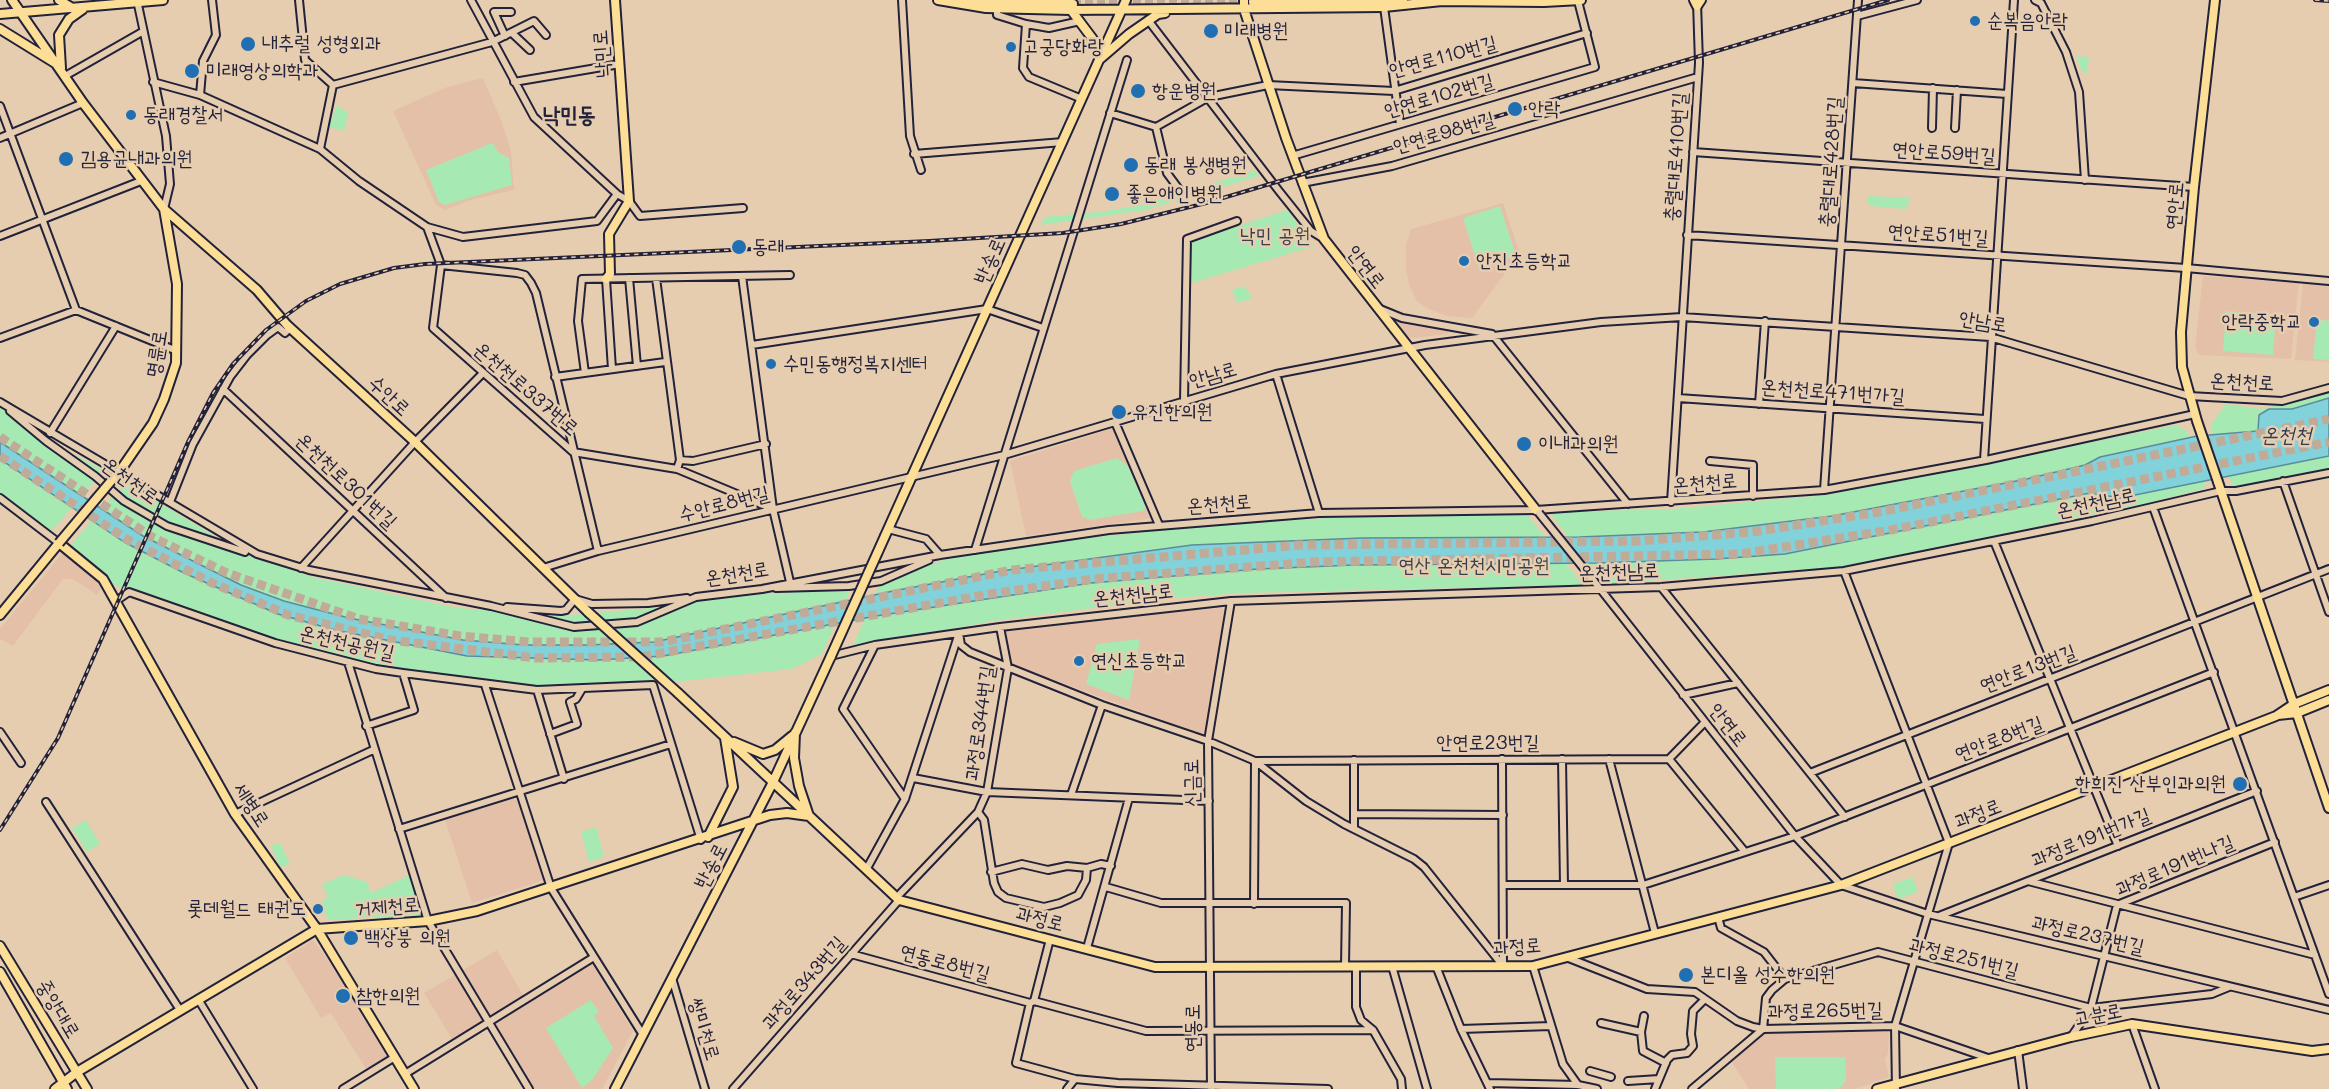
<!DOCTYPE html>
<meta charset="utf-8">
<style>
body{margin:0}
canvas{display:block;background:#e7cdaf}
</style>
<canvas width="2329" height="1089"></canvas>
<script>
const ctx = document.querySelector('canvas').getContext('2d');
ctx.lineJoin = 'round';
function fillPath(path, color) { ctx.fillStyle = color; ctx.fill(path, 'evenodd'); }
const shape = rows => new Path2D(rows.map(r => 'M' + r).join(''));
function strokePath(path, color, width, dash) { ctx.strokeStyle = color; ctx.lineWidth = width; ctx.lineCap = dash ? 'butt' : 'round'; ctx.setLineDash(dash || []); ctx.stroke(path); }
function write(font, color, halo, rows, align = 'center') {
  ctx.font = font + ' Mali,"Poor Story",sans-serif'; ctx.lineWidth = 5; ctx.setLineDash([]); ctx.textBaseline = 'middle'; ctx.strokeStyle = halo; ctx.fillStyle = color; for (const [text, x, y, turn = 0] of rows) {
    ctx.save(); ctx.translate(x, y); ctx.rotate((+turn || 0) * Math.PI / 180); ctx.textAlign = isNaN(turn) ? turn : align; if (halo) ctx.strokeText(text, 0, 0); ctx.fillText(text, 0, 0); ctx.restore();
  }
}
fillPath(shape([
 [483,78,501,120,511,151,514,190,470,200,445,210,436,205,393,111,447,87],
 [1503,203,1523,263,1509,268,1472,318,1447,316,1428,309,1417,301,1409,285,1406,268,1406,245,1411,229],
 [2203,276,2299,282,2291,359,2199,355,2195,347],
 [2303,282,2329,284,2329,362,2295,360],
 [1395,318,1448,331,1448,334,1413,338,1404,335,1393,322],
 [1114,428,1153,518,1026,536,1010,461],
 [64,551,103,586,97,595,73,579,63,579,13,646,0,639,0,629],
 [1222,608,1224,611,1216,669,1205,732,1201,734,1011,664,1005,631,1153,613],
 [513,799,519,801,544,878,542,881,472,903,445,820],
 [313,940,347,985,389,1055,366,1069,331,1013,321,1018,285,958],
 [497,950,523,995,516,1000,521,1008,592,964,633,1031,602,1089,532,1089,488,1017,452,1039,424,993],
 [1887,1030,1889,1033,1888,1053,1885,1060,1889,1077,1855,1089,1749,1089,1731,1061,1763,1033]
]), '#e4c0a9');
fillPath(shape([
 [2076,56,2089,57,2087,73,2082,72],
 [337,105,348,113,344,131,329,127],
 [492,143,499,153,509,158,512,185,445,205,439,202,426,170],
 [1255,170,1259,176,1146,210,1041,225,1044,218,1050,216,1100,212,1146,204],
 [1870,196,1911,198,1905,209,1870,206,1866,200],
 [1500,206,1516,256,1479,268,1463,218],
 [1287,210,1314,246,1192,283,1192,241],
 [1244,286,1253,298,1237,303,1232,290],
 [2226,311,2276,315,2273,355,2223,351],
 [2317,319,2329,321,2329,360,2313,359],
 [2329,393,2329,407,2261,434,2215,439,2210,426,2226,404,2262,409],
 [0,407,65,450,104,470,52,531,0,494],
 [2176,425,2187,431,2206,485,2203,489,2140,505,1843,567,1605,584,1552,516,1554,512,1672,509,1825,495],
 [2329,450,2329,470,2235,489,2226,471],
 [1117,458,1128,466,1146,508,1143,511,1090,520,1082,517,1070,481,1074,471],
 [125,482,241,552,312,577,458,608,570,615,664,607,734,596,851,588,822,654,792,669,656,684,537,689,404,672,347,661,275,641,114,585,69,547],
 [1526,513,1583,585,1244,593,1172,598,1000,620,853,646,880,584,946,559,1058,541,1193,527,1355,516],
 [1140,639,1129,700,1086,684,1097,644],
 [86,820,100,844,87,852,72,828],
 [596,827,604,857,589,862,581,832],
 [280,842,290,864,280,867,271,846],
 [344,875,367,882,371,893,410,875,422,913,420,915,328,920,321,906,323,900,328,897,322,884],
 [1913,877,1918,892,1898,899,1893,884],
 [591,1000,599,1012,594,1016,613,1048,592,1080,582,1088,546,1028],
 [1775,1057,1845,1057,1846,1080,1841,1087,1836,1089,1776,1089]
]), '#a7e9b3');
const water = shape([
 [2329,398,2329,456,2120,498,2090,493,1785,554,1716,559,1597,563,1354,565,1258,569,1091,583,876,616,663,656,598,660,467,656,335,630,278,614,184,573,124,542,0,459,0,442,143,536,241,585,284,601,349,618,463,640,524,645,588,645,654,642,893,591,1001,571,1192,545,1362,538,1579,537,1703,532,1832,516,2027,479,2085,465,2100,457,2197,436,2258,431,2259,415,2269,409,2292,409,2329,398]
]);
fillPath(water, '#81d2da');
strokePath(water, '#5b8c9a', 1.5);
strokePath(shape([
 [1073,4,1248,2]
]), '#c0ab98', 8, [8, 4]);
strokePath(shape([
 [0,437,152,537,227,573,359,619,460,636,529,642,662,642,1011,570,1300,545,1637,541,1752,532,1879,512,2329,419],
 [0,456,128,540,210,582,288,615,391,640,535,658,640,657,990,594,1094,579,1314,562,1740,554,1891,530,2329,442]
]), '#c0ab98', 9, [9, 4.5]);
const minor = shape([
 [137,0,166,136,170,184,164,209],
 [299,0,305,60,333,85,320,149],
 [471,0,534,117,617,194,629,201,640,216,743,208],
 [902,0,910,136,921,170],
 [2035,0,2041,3,2066,52,2079,92,2085,180],
 [1384,7,1400,124],
 [997,8,997,15,1026,24,1049,28,1080,21],
 [1857,16,1917,0],
 [1148,20,1279,191,1311,231,1324,239],
 [1026,24,1023,68,1029,77,1082,99],
 [512,33,530,50],
 [505,36,494,12,511,12],
 [65,76,142,32],
 [153,82,200,95,320,149,359,181,427,227,463,237,597,221,617,194],
 [514,82,620,64],
 [1853,83,2007,94],
 [333,85,492,42,534,21,546,35],
 [200,95,203,61,216,35,212,0],
 [0,106,76,310],
 [1110,113,1156,127,1209,97,1268,85,1394,91,1587,33],
 [1156,127,1167,173,1181,192],
 [1932,128,1933,88],
 [1955,128,1957,90],
 [0,138,83,103],
 [1693,152,2194,187],
 [914,154,1063,142],
 [1292,156,1595,67,1578,1],
 [1302,183,1392,166,1698,77],
 [427,227,441,265,433,328,573,452,677,469,773,509],
 [1687,235,2186,268,2329,281],
 [0,236,141,181],
 [441,265,517,273,525,275,531,283,536,293,598,551],
 [742,276,773,509,790,582],
 [629,278,637,366],
 [656,278,680,460,677,469],
 [606,279,612,369],
 [1380,309,1402,318,1492,334,1628,504],
 [0,338,76,310,177,351],
 [752,345,987,309,1043,328],
 [585,373,578,321,582,279,790,275],
 [1276,374,1319,513],
 [555,377,665,362],
 [223,389,446,598],
 [1678,398,1985,419],
 [1184,401,1187,239,1237,221],
 [0,402,257,554,309,570,491,606,574,627,637,622,696,597,762,589,940,555,1109,530,1319,513,1536,510,1824,490,1986,460,2195,414],
 [1759,404,1765,321],
 [10,411,46,441,95,476,124,501,167,526,245,552],
 [1115,422,1159,525],
 [50,433,116,326],
 [680,460,693,461,766,444],
 [1984,460,2014,0],
 [1710,461,1753,465,1753,496],
 [2283,481,2329,612],
 [1824,490,1858,0],
 [0,498,59,543],
 [170,502,193,444,230,377,247,355,267,335,278,327,285,333,290,328],
 [1671,502,1699,63,1697,2],
 [2153,507,2329,994],
 [888,529,926,539,940,555],
 [1994,541,2118,846],
 [975,550,1127,60],
 [301,568,415,442,483,373],
 [543,568,598,551,1004,455,1276,374,1425,345,1601,322,1682,317,1990,337,2189,396,2282,401,2329,388],
 [1844,571,1949,843,1895,1026,1896,1089],
 [1594,581,1795,836,1841,885,1928,914,2329,1010],
 [1661,587,1845,817],
 [776,588,849,586,881,581,929,560],
 [116,601,129,592,275,643,376,669,403,673,537,690,653,685,701,840],
 [507,607,561,611,566,610,575,599,592,604,648,603,687,598],
 [959,633,961,645,970,652,1102,705,1208,741,1255,761,1306,801,1344,824,1414,859,1424,867,1503,966],
 [875,645,843,709,905,799],
 [831,656,875,645,1000,627,1231,601,1661,587,1844,571,2092,521,2221,491,2236,491,2329,473],
 [348,662,428,921,529,1089],
 [485,685,551,888,643,1035],
 [537,690,564,779],
 [1683,695,1738,683],
 [366,726,414,710,403,673],
 [0,732,21,763],
 [550,734,577,724,570,702,576,699,582,689],
 [1502,759,1503,965],
 [1562,759,1564,885],
 [1609,759,1655,933],
 [1669,759,1745,852],
 [1354,760,1354,829],
 [1810,773,2329,569],
 [913,778,987,792,1209,801],
 [1071,795,1102,705],
 [46,802,180,1010],
 [978,812,984,820,994,883,998,892,1006,898,1044,907,1060,903,1078,895,1086,880,1087,868,1101,864,1111,866],
 [235,814,373,750],
 [1354,814,1503,815],
 [399,829,671,744],
 [866,870,905,799,958,636],
 [991,872,1022,864,1048,870,1067,866,1087,868],
 [2028,881,2315,955],
 [1503,885,1643,885,1795,836,2214,672],
 [1106,887,1161,903,1346,903,1345,966],
 [897,897,978,812,987,792,1008,668,1000,627],
 [2294,897,2329,885],
 [1254,904,1255,761,1669,759,1705,722],
 [1939,916,2257,791],
 [1718,917,1721,928,1764,952,1785,979,1878,952,2091,1008,2212,994,2229,987],
 [1050,939,1034,1001,1030,1003,1016,1063,1075,1079,1118,1083,1328,1089],
 [1087,948,1129,798],
 [851,954,1030,1003],
 [1566,957,1647,989,1695,992,1737,1021,1753,1027,1763,1029,1895,1026,1988,1058],
 [1356,966,1356,1007,1361,1020,1373,1030,1401,1079,1402,1089],
 [1392,966,1427,1089],
 [1436,966,1461,1029,1490,1089],
 [1533,966,1563,1064,1578,1085],
 [672,978,705,1089],
 [198,999,253,1089],
 [1034,1001,1146,1031,1373,1030],
 [1601,1023,1641,1032,1643,1051,1666,1063],
 [2132,1024,2155,1089],
 [1461,1029,1551,1026],
 [1641,1032,1644,1016],
 [2071,1037,2091,1008,2117,905,2275,842],
 [2018,1050,2023,1089],
 [1590,1071,1611,1077],
 [405,1074,594,957],
 [1628,1081,1659,1079],
 [1488,1083,1578,1085,1597,1089],
 [343,1089,395,1057],
 [733,1089,899,900],
 [1067,1089,1075,1079],
 [1211,1089,1208,741,1231,601],
 [1655,1089,1667,1060,1672,1055,1687,1053,1693,1046,1691,1034,1693,1011,1705,999],
 [1692,1089,1763,1029,1766,998,1772,990,1785,979]
]);
const major = shape([
 [12,0,83,103,164,209,177,284,176,363,164,399,153,423,122,468],
 [59,0,74,9],
 [938,0,986,8,1071,10,1384,7,1442,1],
 [967,0,1073,4],
 [1244,0,1244,9,1286,138,1324,239,1536,510],
 [1694,0,1697,6,1701,0],
 [1439,1,1544,2,1581,0],
 [1253,2,1403,1],
 [1071,10,1095,42,1100,59,1129,34,1158,14,1165,13],
 [0,14,163,0],
 [0,29,55,63],
 [61,68,59,35,69,19,83,9],
 [164,209,257,290,287,325,415,442,588,612],
 [606,279,610,274,609,234,629,201,615,0],
 [2197,421,2182,367,2181,332,2194,187,2215,0],
 [2218,482,2329,808],
 [885,536,1126,0],
 [0,615,59,543,103,579,235,814,317,929,414,1089],
 [678,693,899,900,1155,967,1533,966,1841,885,2276,716,2294,704,2329,690],
 [2278,715,2297,713,2329,700],
 [734,742,763,754,775,750,792,736],
 [708,837,733,787,725,738],
 [0,946,87,1089],
 [0,972,67,1089],
 [55,1089,77,1072,317,929,428,921,477,911,770,815,787,813,809,816,799,786,794,758,795,733],
 [615,1089,773,782,831,656],
 [1877,1089,2071,1037,2132,1024,2312,1051,2329,1049]
]);
strokePath(minor, '#22223b', 10);
strokePath(major, '#22223b', 12);
strokePath(minor, '#e7cdaf', 6);
strokePath(major, '#fdde96', 8);
const rail = shape([
 [2315,0,2329,1],
 [0,830,58,738,188,442,213,393,233,364,266,330,306,301,340,284,394,268,425,264,929,241,1063,233,1121,224,1206,203,1888,0]
]);
strokePath(rail, '#22223b', 4);
strokePath(rail, '#e7cdaf', 1.5, [4.5]);
const minorBridge = shape([
 [1539,513,1594,581]
]);
const majorBridge = shape([
 [2197,421,2218,482],
 [59,543,122,468],
 [588,612,678,693],
 [831,656,885,536]
]);
strokePath(minorBridge, '#22223b', 10, []);
strokePath(majorBridge, '#22223b', 12, []);
strokePath(minorBridge, '#e7cdaf', 6);
strokePath(majorBridge, '#fdde96', 8);
for (const [x, y, r, color] of [
 [1975,21,6,"#1f6fb2"],
 [1211,31,8,"#1f6fb2"],
 [248,44,8,"#1f6fb2"],
 [1011,47,6,"#1f6fb2"],
 [192,71,8,"#1f6fb2"],
 [1138,91,8,"#1f6fb2"],
 [1515,109,8,"#1f6fb2"],
 [131,115,6,"#1f6fb2"],
 [66,159,8,"#1f6fb2"],
 [1131,165,8,"#1f6fb2"],
 [1112,194,8,"#1f6fb2"],
 [739,247,8,"#1f6fb2"],
 [1464,261,6,"#1f6fb2"],
 [2314,322,6,"#1f6fb2"],
 [771,364,6,"#1f6fb2"],
 [1119,412,8,"#1f6fb2"],
 [1524,444,8,"#1f6fb2"],
 [1079,661,6,"#1f6fb2"],
 [2240,784,8,"#1f6fb2"],
 [318,909,6,"#1f6fb2"],
 [351,938,8,"#1f6fb2"],
 [1686,975,8,"#1f6fb2"],
 [343,996,8,"#1f6fb2"]
]) { const dot = new Path2D(); dot.arc(x, y, r, 0, 2 * Math.PI); ctx.fillStyle = color; ctx.fill(dot); strokePath(dot, '#e7cdaf', 2); }
write('20px', '#22223b', '#e7cdaf', [
 ["순복음안락",1987,21],
 ["미래병원",1224,31],
 ["내추럴 성형외과",262,44],
 ["고궁당화랑",1023,47],
 ["미래영상의학과",206,71],
 ["항운병원",1152,91],
 ["안락",1528,109],
 ["동래경찰서",143,115],
 ["김용균내과의원",80,159],
 ["동래 봉생병원",1144,165],
 ["좋은애인병원",1126,194],
 ["동래",752,247],
 ["안진초등학교",1476,261],
 ["안락중학교",2302,322,"right"],
 ["수민동행정복지센터",783,364],
 ["유진한의원",1132,412],
 ["이내과의원",1538,444],
 ["연신초등학교",1091,661],
 ["한희진 산부인과의원",2226,784,"right"],
 ["롯데월드 태권도",306,909,"right"],
 ["백상붕 의원",364,938],
 ["본디올 성수한의원",1700,975],
 ["참한의원",356,996]
], 'left');
write('20px', '#22223b', '#e7cdaf', [
 ["낙민로",602,54,-94],
 ["안연로110번길",1443,57,-15],
 ["안연로102번길",1439,96,-16],
 ["안연로98번길",1444,133,-16],
 ["연안로59번길",1944,153,4],
 ["충렬대로410번길",1676,157,-86],
 ["충렬대로428번길",1831,162,-86],
 ["연안로",2175,206,-85],
 ["연안로51번길",1938,235,4],
 ["반송로",990,261,-66],
 ["안연로",1366,267,52],
 ["안남로",1983,322,9],
 ["명륜로",157,354,-81],
 ["안남로",1213,375,-16],
 ["온천천로",2242,382,3],
 ["온천천로337번로",526,389,41],
 ["온천천로471번가길",1833,392,4],
 ["수안로",389,396,43],
 ["온천천로",130,481,36],
 ["온천천로301번길",346,481,43],
 ["온천천로",1705,483,-4],
 ["온천천남로",2096,503,-12],
 ["수안로8번길",724,504,-14],
 ["온천천로",1219,504,-4],
 ["온천천남로",1619,572,-2],
 ["온천천로",737,574,-9],
 ["온천천남로",1133,595,-6],
 ["온천천공원길",347,643,13],
 ["연안로13번길",2028,669,-21],
 ["과정로344번길",980,723,-82],
 ["안연로",1728,725,52],
 ["연안로8번길",1999,739,-21],
 ["안연로23번길",1488,743],
 ["신금로",1192,783,-91],
 ["세병로",251,805,57],
 ["과정로",1978,814,-21],
 ["과정로191번가길",2091,838,-22],
 ["반송로",711,866,-63],
 ["과정로191번나길",2175,866,-23],
 ["거제천로",387,907,-4],
 ["과정로",1040,919,14],
 ["과정로237번길",2088,935,13],
 ["과정로",1517,947,-4],
 ["과정로251번길",1964,958,14],
 ["연동로8번길",945,963,15],
 ["과정로343번길",804,983,-49],
 ["중앙대로",58,1009,59],
 ["과정로265번길",1825,1011,-1],
 ["고분로",2098,1015,-11],
 ["연동로",1193,1028,-90],
 ["쌍미천로",704,1029,73]
]);
write('20px', '#36404d', '#e7cdaf', [
 ["낙민 공원",1275,236],
 ["연산 온천천시민공원",1474,566]
]);
write('italic 21px', '#303c53', '#e7cdaf', [
 ["온천천",2286,436]
]);
write('bold 22px', '#22223b', '#e7cdaf', [
 ["낙민동",569,115]
]);
</script>
